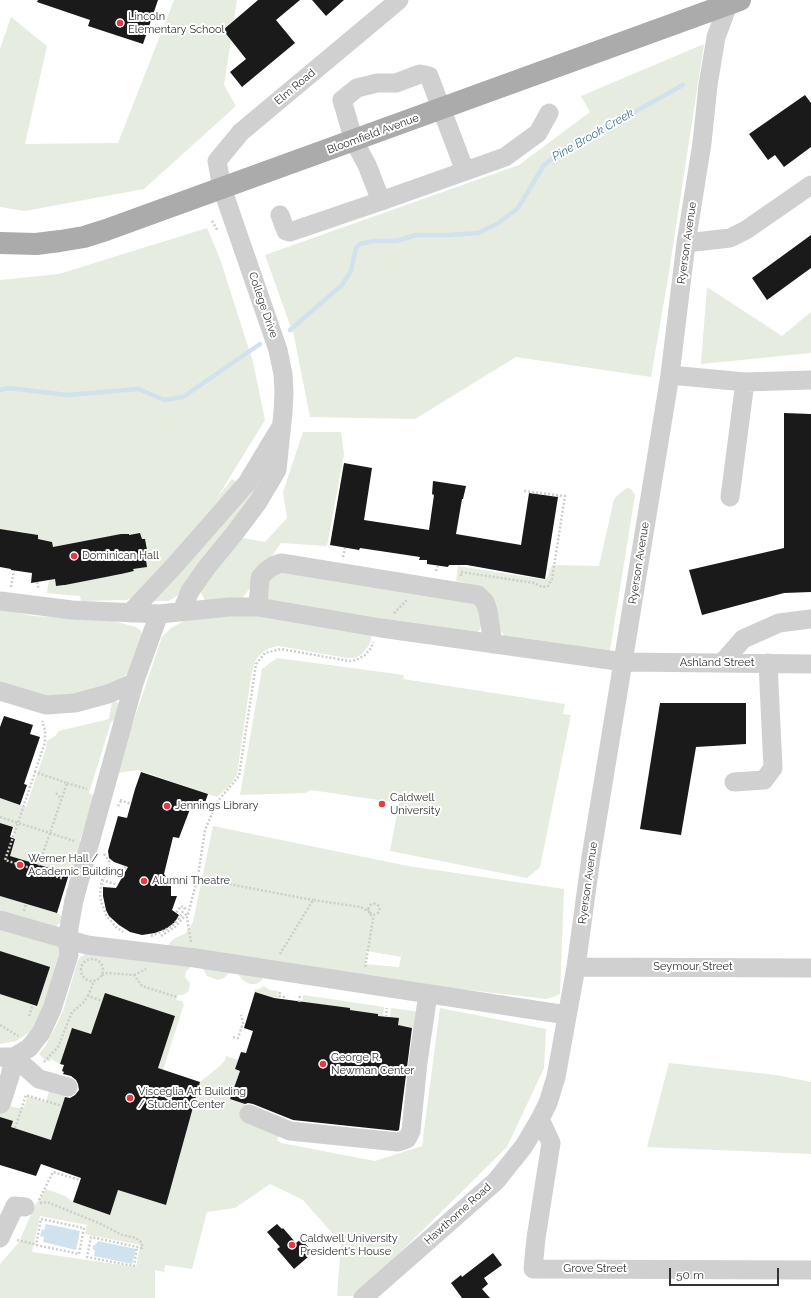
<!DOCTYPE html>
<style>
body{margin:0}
#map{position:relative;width:811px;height:1298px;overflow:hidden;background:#fff;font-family:Raleway,sans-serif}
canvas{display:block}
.scale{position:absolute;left:669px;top:1268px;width:110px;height:18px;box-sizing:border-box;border:2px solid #333;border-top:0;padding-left:5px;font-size:12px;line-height:14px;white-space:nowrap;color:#333;-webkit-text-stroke:3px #fff;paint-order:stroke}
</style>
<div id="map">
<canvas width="811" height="1298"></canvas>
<div class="scale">50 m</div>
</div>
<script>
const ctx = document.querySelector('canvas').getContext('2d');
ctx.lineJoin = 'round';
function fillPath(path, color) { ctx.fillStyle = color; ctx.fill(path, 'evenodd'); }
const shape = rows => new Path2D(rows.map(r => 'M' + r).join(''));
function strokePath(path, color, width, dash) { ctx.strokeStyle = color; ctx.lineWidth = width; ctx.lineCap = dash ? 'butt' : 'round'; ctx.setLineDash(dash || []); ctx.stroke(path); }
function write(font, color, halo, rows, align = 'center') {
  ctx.font = font + ' Raleway,sans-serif'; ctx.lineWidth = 4; ctx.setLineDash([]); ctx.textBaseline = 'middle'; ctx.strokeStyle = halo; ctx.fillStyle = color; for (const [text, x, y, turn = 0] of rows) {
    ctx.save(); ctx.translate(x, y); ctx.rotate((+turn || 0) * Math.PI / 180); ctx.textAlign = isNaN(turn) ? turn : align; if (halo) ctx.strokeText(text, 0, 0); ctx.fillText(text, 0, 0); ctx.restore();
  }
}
fillPath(shape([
 [174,0,237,0,224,85,236,106,144,189,25,211,0,207,0,49,11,17,47,46,25,144,118,143],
 [704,44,669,272,651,377,516,357,415,419,310,417,294,336,265,255,519,165,590,112,581,96],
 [207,228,220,259,253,362,265,420,217,498,232,479,238,483,136,597,126,600,81,601,80,596,47,593,49,579,55,578,56,586,64,585,65,585,111,575,112,576,120,575,121,573,134,571,133,569,146,567,146,560,149,560,149,553,145,539,142,539,140,533,129,535,128,534,53,548,52,542,38,539,38,535,25,533,25,532,17,531,17,532,0,529,0,280,59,274],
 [707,287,782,336,811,312,811,353,701,364],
 [303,432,341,432,344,454,327,546,281,543,242,599,205,601,199,588,243,538,265,542,287,518,283,492],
 [256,485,257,486,257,490,177,596,169,601,153,601],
 [627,488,631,489,635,495,610,650,606,652,505,637,498,627,474,585,456,581,458,566,546,580,552,565,599,566,614,499,620,493],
 [283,571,465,598,478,607,482,621,480,629,477,634,471,634,265,599,268,579],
 [0,609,33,616,109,620,136,627,141,631,143,638,132,669,121,680,108,686,56,700,0,685],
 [244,614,372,635,370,643,367,648,362,654,355,658,347,658,278,646,270,648,263,652,257,658,254,664,251,677,237,775,228,787,217,797,138,770,116,773,162,637,171,628,191,617],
 [277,658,404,675,403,679,565,704,563,714,571,715,540,867,527,878,390,851,399,803,311,790,305,793,240,795,262,669],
 [115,701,120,704,117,718,111,722,89,793,95,796,80,840,81,848,77,878,69,874,10,856,15,839,13,827,2,823,0,827,0,798,26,807,45,751,47,741,55,736,59,731,109,719,112,702],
 [213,826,408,866,564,889,560,994,547,999,363,978,167,948,170,942,177,937,185,934,193,922],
 [367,951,401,957,399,967,365,964],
 [0,896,57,913,64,918,61,922,56,926,0,910],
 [0,926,56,944,63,950,44,1009,31,1031,16,1041,0,1044],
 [89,952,192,966,186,971,185,977,190,983,189,990,188,992,183,995,178,995,176,1000,182,1001,184,1004,163,1070,158,1068,175,1016,106,994,91,1034,72,1028,60,1064,51,1059,50,1062,44,1059,39,1054,46,1045,57,1024,63,1011,77,963,80,957],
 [202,967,230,972,224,978,218,980,207,976],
 [238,973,262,977,263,980,256,984,250,984,242,980],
 [264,986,269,990,278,991,277,998,269,998,269,996,255,992,254,990,259,989],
 [303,995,384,1007,383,1017,378,1016,378,1014,350,1010,350,1008,302,1003],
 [391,1008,420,1012,414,1028,398,1025,390,1017],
 [440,1008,546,1029,544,1068,507,1147,356,1296,337,1296,341,1243,303,1200,270,1184,235,1208,207,1212,192,1269,165,1265,164,1272,155,1270,155,1298,0,1298,0,1264,19,1242,35,1205,40,1199,46,1189,65,1196,73,1202,110,1215,118,1190,166,1205,200,1082,221,1065,225,1060,226,1056,238,1060,235,1069,240,1071,230,1099,285,1119,277,1140,281,1143,375,1161,422,1146],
 [40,1216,87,1225,85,1234,140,1245,136,1267,32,1252],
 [669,1063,776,1075,811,1082,811,1154,647,1147],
 [50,1088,67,1091,51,1140,11,1127,12,1121,0,1117,0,1104,23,1109,28,1096,46,1102]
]), '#e6ecdf');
fillPath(shape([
 [46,1224,80,1231,76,1250,43,1242,44,1237,40,1236,42,1229,44,1230],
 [98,1241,136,1249,132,1264,94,1256,95,1251,93,1249,93,1246,96,1244]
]), '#cfe2ee');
strokePath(shape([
 [290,330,342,285,351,271,356,248,360,244,373,241,396,241,416,235,448,235,478,233,497,224,518,208,544,165,554,157,683,85],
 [0,390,9,388,67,395,139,389,164,400,183,397,260,344]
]), '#cfe2ee', 4.5);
fillPath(shape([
 [38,0,158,0,143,44,88,26,90,20,37,2],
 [258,0,300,0,276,20,295,43,242,87,230,72,246,59,223,30],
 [312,0,344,0,326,16],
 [805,95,811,103,811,147,784,167,775,155,768,160,749,134],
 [811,235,811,268,767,300,752,278],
 [784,413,811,414,811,592,784,593,702,615,689,570,784,548],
 [344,463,372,468,364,520,429,530,434,495,432,494,433,481,466,486,463,499,462,499,456,534,521,545,529,493,558,497,545,579,467,565,449,565,448,567,427,564,427,560,419,560,420,557,360,548,359,550,330,545],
 [0,529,38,535,38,539,52,542,53,547,121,534,129,534,129,535,140,533,142,539,145,539,149,560,146,560,147,567,133,569,134,571,121,574,65,585,64,585,56,586,55,579,31,583,32,573,11,570,11,569,0,567],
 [660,703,746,703,746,744,696,747,681,835,640,829],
 [4,716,33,725,30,734,40,737,24,784,27,785,20,805,0,798,0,727],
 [141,772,208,794,202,811,190,809,179,838,173,837,164,874,171,884,171,896,177,896,172,910,179,915,175,922,166,929,155,933,142,935,130,932,119,925,109,916,106,910,103,896,103,887,116,888,128,867,114,862,109,858,108,851,118,816,127,818,135,789],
 [0,823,13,827,10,837,15,839,10,856,69,874,57,913,0,896],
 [0,951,50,967,37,1006,0,994],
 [255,992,274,998,350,1008,350,1010,378,1014,378,1016,399,1018,398,1025,412,1028,399,1130,397,1131,293,1120,253,1104,248,1103,245,1104,230,1099,240,1071,235,1069,241,1052,246,1053,253,1031,244,1028],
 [105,993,175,1016,158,1068,200,1082,166,1205,118,1190,110,1215,73,1202,81,1178,41,1164,36,1176,0,1165,0,1117,13,1121,11,1127,51,1140,65,1097,70,1098,75,1095,79,1090,78,1084,76,1080,71,1076,63,1074,64,1072,62,1071,64,1065,60,1064,72,1028,91,1034],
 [277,1224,282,1229,283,1228,296,1243,301,1239,310,1249,305,1253,308,1257,294,1269,277,1249,280,1247,267,1232],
 [493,1253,502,1265,484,1278,488,1284,482,1289,490,1298,462,1298,451,1283,461,1275,462,1277]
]), '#1a1a1a');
strokePath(shape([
 [212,221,218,231],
 [343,557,345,548],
 [436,571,438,566],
 [461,576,461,572,534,583,542,587,548,586,552,579,565,496,524,491],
 [37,582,39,590],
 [11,587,14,571],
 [394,613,408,599],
 [35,772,45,742,45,730,42,721],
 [67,783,87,789],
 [56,793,61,799],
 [120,800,131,804],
 [118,806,121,801],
 [0,817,18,823,5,860,64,879],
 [104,854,109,861,109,869,121,870,126,867],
 [109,869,102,880,100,894,101,901,106,915,116,927,123,932],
 [36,873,50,833,67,783,35,772,18,823,50,833,74,841],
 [202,879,313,900],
 [102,880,118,885],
 '368.5 909a5.5 5.5 0 1 1 11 0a5.5 5.5 0 1 1-11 0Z',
 [24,911,26,904],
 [151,936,161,932,172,926,179,918,185,908,181,906,176,913],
 [161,936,175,927,188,912],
 [191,942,187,918,198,876,205,830,217,802,239,776,256,664,265,653,281,649,349,661,356,660,365,655,371,648,373,642],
 [280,954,313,900,361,907,369,912,373,919,365,968],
 '81 970a11 11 0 1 1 22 0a11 11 0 1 1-22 0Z',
 [102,975,107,973,134,975,142,986,177,997],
 [134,975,146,969],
 [280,992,279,996,284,997,283,999],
 [88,996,94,981],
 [299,1002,300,995],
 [29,1016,33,1005],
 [386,1017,387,1008],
 [0,1025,18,1036],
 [233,1037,238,1038,243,1023,241,1015],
 [44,1062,58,1047,72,1012,82,1004,88,996,102,1001],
 [15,1128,26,1095,62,1106],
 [39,1200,53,1172,80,1180],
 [40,1203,47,1202,101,1224,122,1235,136,1238,142,1243,142,1248,91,1237,87,1257,134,1266,137,1247],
 [17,1240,34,1244,36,1245,79,1254,84,1228,41,1219,36,1245]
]), '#cdcdcd', 2.5, [2, 2]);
strokePath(shape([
 [465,171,429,76,420,74,396,83,377,83,357,88,342,100,354,141,367,165,381,201,505,157,538,133,549,113],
 [280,215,286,231,290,232,381,201],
 [686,243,730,238,746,230,811,185],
 [670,375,745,382,811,380],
 [730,497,745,382],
 [0,601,72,610,159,614,229,607,258,607,381,628,624,662,811,664],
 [258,607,260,578,266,571,273,566,281,563,478,595,485,602,488,611,493,644],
 [182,611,190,591,207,567,234,534,258,502,277,470,283,412,284,392,283,374,278,350,222,188,217,161,241,132,399,0],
 [130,613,175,565,247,483,279,430],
 [722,663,743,639,779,623,811,619],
 [0,691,46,705,75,703,108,694,134,683,159,614],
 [734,782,764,780,773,768,768,663],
 [0,920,87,945,195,958,567,1015],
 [576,967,811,968],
 [0,1057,14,1057,29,1048,41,1033,52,1009,69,955,67,939,74,900,134,683],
 [14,1057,39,1079,68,1087],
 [1,1104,10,1076,14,1057],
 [249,1114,290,1131,398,1142,407,1139,411,1131,418,1062,428,994],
 [540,1119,551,1143,536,1238,533,1269,811,1270],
 [0,1238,15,1206,25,1207],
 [363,1298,496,1181,524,1146,540,1119,548,1103,556,1077,576,967,591,857,670,375,686,243,702,143,708,85,716,37,728,5,726,0]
]), '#d0d0d0', 19);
strokePath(shape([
 [0,243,36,244,60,241,84,237,106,230,740,0]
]), '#ababab', 22);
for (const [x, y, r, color] of [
 [120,23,4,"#e63946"],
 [74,556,4,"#e63946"],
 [382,804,4,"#e63946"],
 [167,806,4,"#e63946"],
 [20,865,4,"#e63946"],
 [144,881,4,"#e63946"],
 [323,1064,4,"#e63946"],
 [130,1098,4,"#e63946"],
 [292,1245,4,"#e63946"]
]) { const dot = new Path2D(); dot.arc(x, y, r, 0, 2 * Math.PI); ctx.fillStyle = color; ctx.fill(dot); strokePath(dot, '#fff', 1.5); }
write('11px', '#333', '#fff', [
 ["Lincoln",128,17],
 ["Elementary School",128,30],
 ["Dominican Hall",82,556],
 ["Caldwell",390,798],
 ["University",390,811],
 ["Jennings Library",175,806],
 ["Werner Hall /",28,859],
 ["Academic Building",28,872],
 ["Alumni Theatre",152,881],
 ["George R.",331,1058],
 ["Newman Center",331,1071],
 ["Visceglia Art Building",138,1092],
 ["/ Student Center",138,1105],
 ["Caldwell University",300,1239],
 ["President's House",300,1252]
], 'left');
write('11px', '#333', '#fff', [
 ["Elm Road",295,87,-40],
 ["Bloomfield Avenue",373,134,-20],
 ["Ryerson Avenue",687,243,-82],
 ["College Drive",263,305,71],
 ["Ryerson Avenue",639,563,-81],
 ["Ashland Street",717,663],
 ["Ryerson Avenue",588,883,-82],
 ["Seymour Street",693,967],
 ["Hawthorne Road",458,1214,-42],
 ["Grove Street",595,1269]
]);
write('italic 12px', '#3f7597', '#fff', [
 ["Pine Brook Creek",593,135,-30]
]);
</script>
